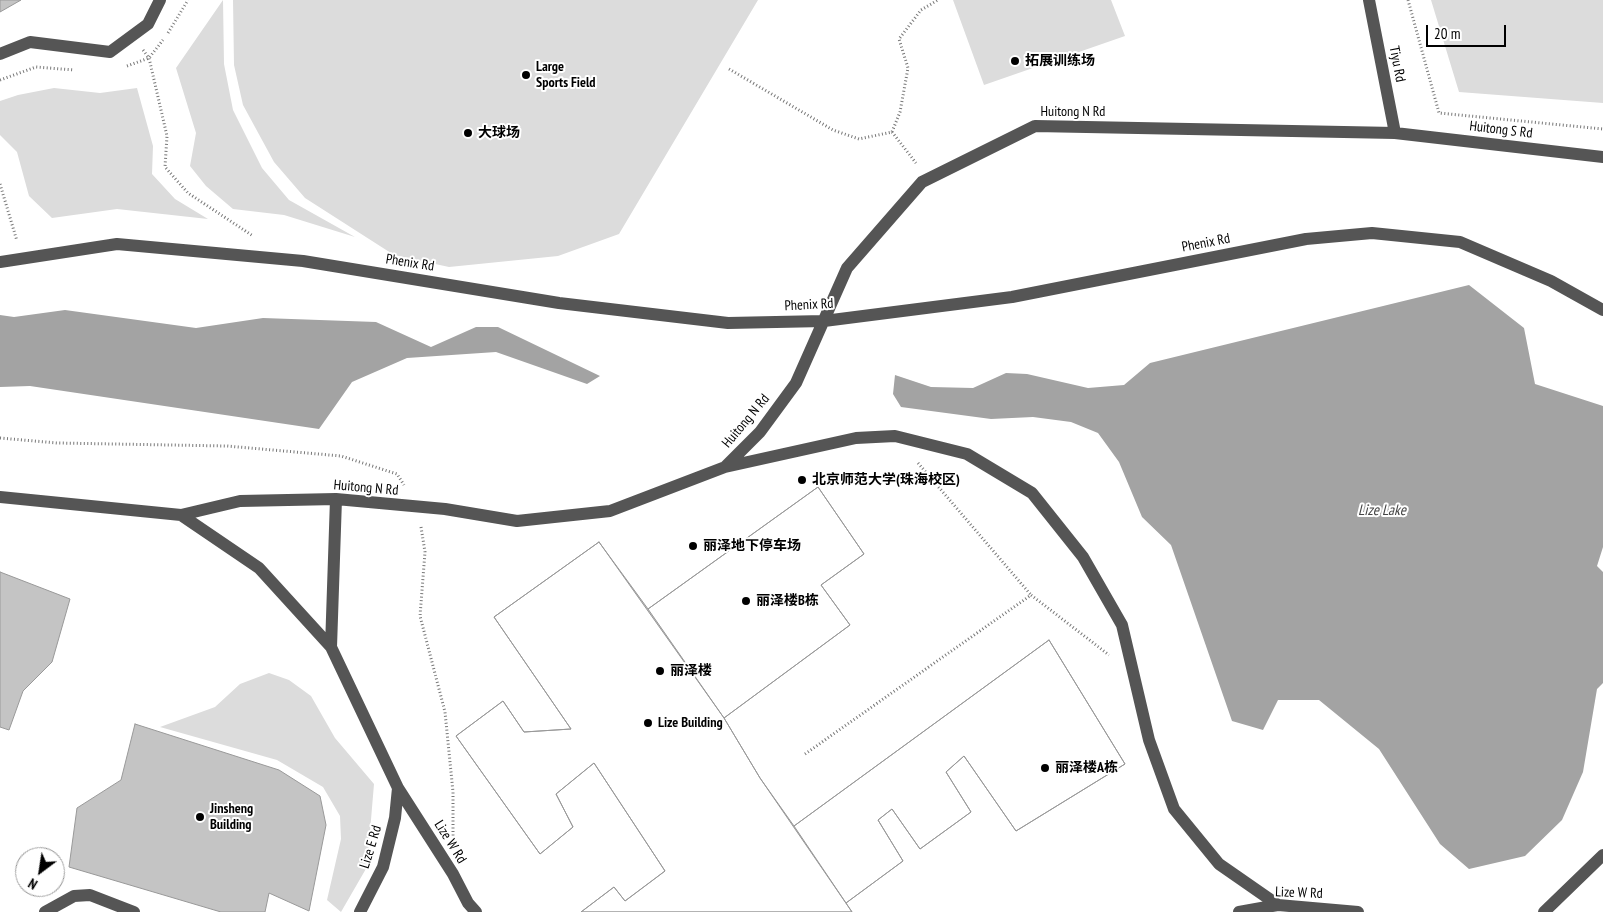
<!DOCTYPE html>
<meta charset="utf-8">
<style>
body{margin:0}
#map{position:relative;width:1603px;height:912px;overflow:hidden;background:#fff;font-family:"PT Sans Narrow",sans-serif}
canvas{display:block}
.north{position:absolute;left:15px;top:847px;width:50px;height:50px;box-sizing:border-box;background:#fff;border:1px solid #999;border-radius:50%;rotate:211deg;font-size:14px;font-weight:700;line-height:20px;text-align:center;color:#000}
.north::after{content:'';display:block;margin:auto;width:18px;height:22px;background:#000;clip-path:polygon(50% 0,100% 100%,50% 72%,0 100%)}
.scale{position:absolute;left:1426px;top:25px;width:80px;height:22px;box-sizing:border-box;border:2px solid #000;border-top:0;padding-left:6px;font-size:15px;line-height:18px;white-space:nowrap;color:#000;-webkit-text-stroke:4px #fff;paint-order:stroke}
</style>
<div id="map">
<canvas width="1603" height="912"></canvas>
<div class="north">N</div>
<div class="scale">20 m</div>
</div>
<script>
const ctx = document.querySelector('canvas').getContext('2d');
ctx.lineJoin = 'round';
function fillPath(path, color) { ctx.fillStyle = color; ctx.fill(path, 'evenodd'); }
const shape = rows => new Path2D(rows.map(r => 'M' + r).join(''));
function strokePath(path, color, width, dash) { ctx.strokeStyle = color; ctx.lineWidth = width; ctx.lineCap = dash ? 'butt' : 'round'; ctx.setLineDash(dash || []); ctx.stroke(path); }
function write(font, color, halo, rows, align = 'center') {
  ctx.font = font + ' "PT Sans Narrow","Noto Sans SC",sans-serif'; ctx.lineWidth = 4; ctx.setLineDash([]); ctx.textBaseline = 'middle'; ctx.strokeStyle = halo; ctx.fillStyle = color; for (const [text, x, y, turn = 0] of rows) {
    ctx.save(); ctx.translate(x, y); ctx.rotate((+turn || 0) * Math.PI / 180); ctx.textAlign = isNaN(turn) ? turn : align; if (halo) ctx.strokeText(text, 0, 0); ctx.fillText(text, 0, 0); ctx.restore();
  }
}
fillPath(shape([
 [223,0,224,64,233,110,262,168,289,200,355,237,284,215,233,209,206,186,190,166,196,133,176,68],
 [233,0,758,0,619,234,558,256,449,267,394,255,305,198,274,162,243,105,234,65],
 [953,0,1111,0,1125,36,984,85],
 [1431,0,1603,0,1603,103,1459,92],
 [54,88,100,93,137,88,153,146,152,174,175,199,208,219,117,209,52,218,29,196,17,152,0,135,0,101,18,95],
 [269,673,289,680,311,696,335,738,374,784,367,867,341,912,327,900,341,839,340,816,323,787,277,760,160,727,215,707,240,684]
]), '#dcdcdc');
fillPath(shape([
 [1469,285,1524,328,1535,384,1603,406,1603,547,1597,566,1603,572,1603,683,1597,689,1583,772,1562,820,1525,856,1469,869,1440,844,1379,749,1319,700,1278,700,1263,730,1232,721,1171,545,1142,517,1119,462,1098,433,1071,422,1033,417,991,419,901,407,893,394,895,375,931,387,973,388,1006,373,1027,374,1088,388,1124,385,1150,363],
 [65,310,196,328,263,318,376,322,431,347,476,327,498,327,600,376,587,384,496,352,407,358,352,382,319,429,30,386,0,387,0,315,14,317]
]), '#a3a3a3');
const building = shape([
 [0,0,21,0,0,12,0,0],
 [818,487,864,554,821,585,850,625,724,718,648,609,818,487],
 [818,487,864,554,821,585,850,625,724,718,760,778,794,826,1049,640,1125,764,1016,831,964,756,946,772,971,812,920,849,892,809,878,820,903,861,846,903,852,912,581,912,614,887,625,901,665,871,594,763,556,794,573,827,540,854,456,736,503,701,524,732,571,729,494,617,599,542,648,609,818,487],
 [599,542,724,718,760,778,852,912,581,912,614,887,625,901,665,871,594,763,556,794,573,827,540,854,456,736,503,701,524,732,571,729,494,617,599,542],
 [0,572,70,599,52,662,23,691,9,730,0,727,0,572],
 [1049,640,1125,764,1016,831,964,756,946,772,971,812,920,849,892,809,878,820,903,861,846,903,794,826,1049,640],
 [135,724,279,770,320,796,326,825,309,911,269,893,265,912,221,912,69,867,77,808,121,780,135,724]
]);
fillPath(building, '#c4c4c4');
strokePath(building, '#999', 1);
strokePath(shape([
 [1408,0,1439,113,1603,129],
 [168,33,188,0],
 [143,50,149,58,167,136,165,167,188,193,253,236],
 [127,66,149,58,163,40],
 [729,69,833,130,859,139,892,132,900,112,908,68,899,39,921,10,938,0],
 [0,80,36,67,74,70],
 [892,132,916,163],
 [0,184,17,241],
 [0,438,57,443,227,446,341,456,397,474,404,485],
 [918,463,1031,595],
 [421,527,425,552,420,616,445,712,453,792,453,836],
 [805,754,1031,595,1109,655]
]), '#777', 3, [1, 2.5]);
strokePath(shape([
 [1369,0,1395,133],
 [0,54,30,42,110,52,148,24,160,0],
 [0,262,117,244,303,261,559,303,728,323,824,321,1012,297,1306,239,1372,233,1460,242,1551,281,1603,310],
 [725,467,856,438,895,436,967,454,1032,493,1083,557,1122,625,1149,740,1174,809,1219,864,1278,905],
 [0,497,181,515,240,501,336,499,445,509,517,521,610,511,725,467,760,432,796,383,847,268,922,182,1035,126,1395,133,1603,157],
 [181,515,259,568,331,647,398,788,453,874,468,903,476,912],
 [331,647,336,499],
 [45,912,74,896,90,895,134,912],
 [360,912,383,867,395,818,398,788],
 [1239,912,1278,905,1358,912],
 [1544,912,1603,855]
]), '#555', 12);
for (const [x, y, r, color] of [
 [1015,61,5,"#000"],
 [526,75,5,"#000"],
 [468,133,5,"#000"],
 [802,480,5,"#000"],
 [693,546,5,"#000"],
 [746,601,5,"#000"],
 [660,671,5,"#000"],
 [648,723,5,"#000"],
 [1045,768,5,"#000"],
 [200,817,5,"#000"]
]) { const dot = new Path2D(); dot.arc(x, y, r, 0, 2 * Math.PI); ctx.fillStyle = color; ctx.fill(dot); strokePath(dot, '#fff', 2); }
write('bold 14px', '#000', '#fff', [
 ["拓展训练场",1025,61],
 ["Large",536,67],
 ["Sports Field",536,83],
 ["大球场",478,133],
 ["北京师范大学(珠海校区)",812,480],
 ["丽泽地下停车场",703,546],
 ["丽泽楼B栋",756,601],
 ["丽泽楼",670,671],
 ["Lize Building",658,723],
 ["丽泽楼A栋",1055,768],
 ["Jinsheng",210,809],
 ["Building",210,825]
], 'left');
write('14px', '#000', '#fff', [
 ["Tiyu Rd",1397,64,79],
 ["Huitong N Rd",1073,112],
 ["Huitong S Rd",1501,130,7],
 ["Phenix Rd",1206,243,-11],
 ["Phenix Rd",410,263,9],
 ["Phenix Rd",809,305,-3],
 ["Huitong N Rd",746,421,-50],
 ["Huitong N Rd",366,488,5],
 ["Lize W Rd",450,842,58],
 ["Lize E Rd",371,847,-73],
 ["Lize W Rd",1299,893,2]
]);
write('italic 15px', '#444', '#fff', [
 ["Lize Lake",1382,511]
]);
</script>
